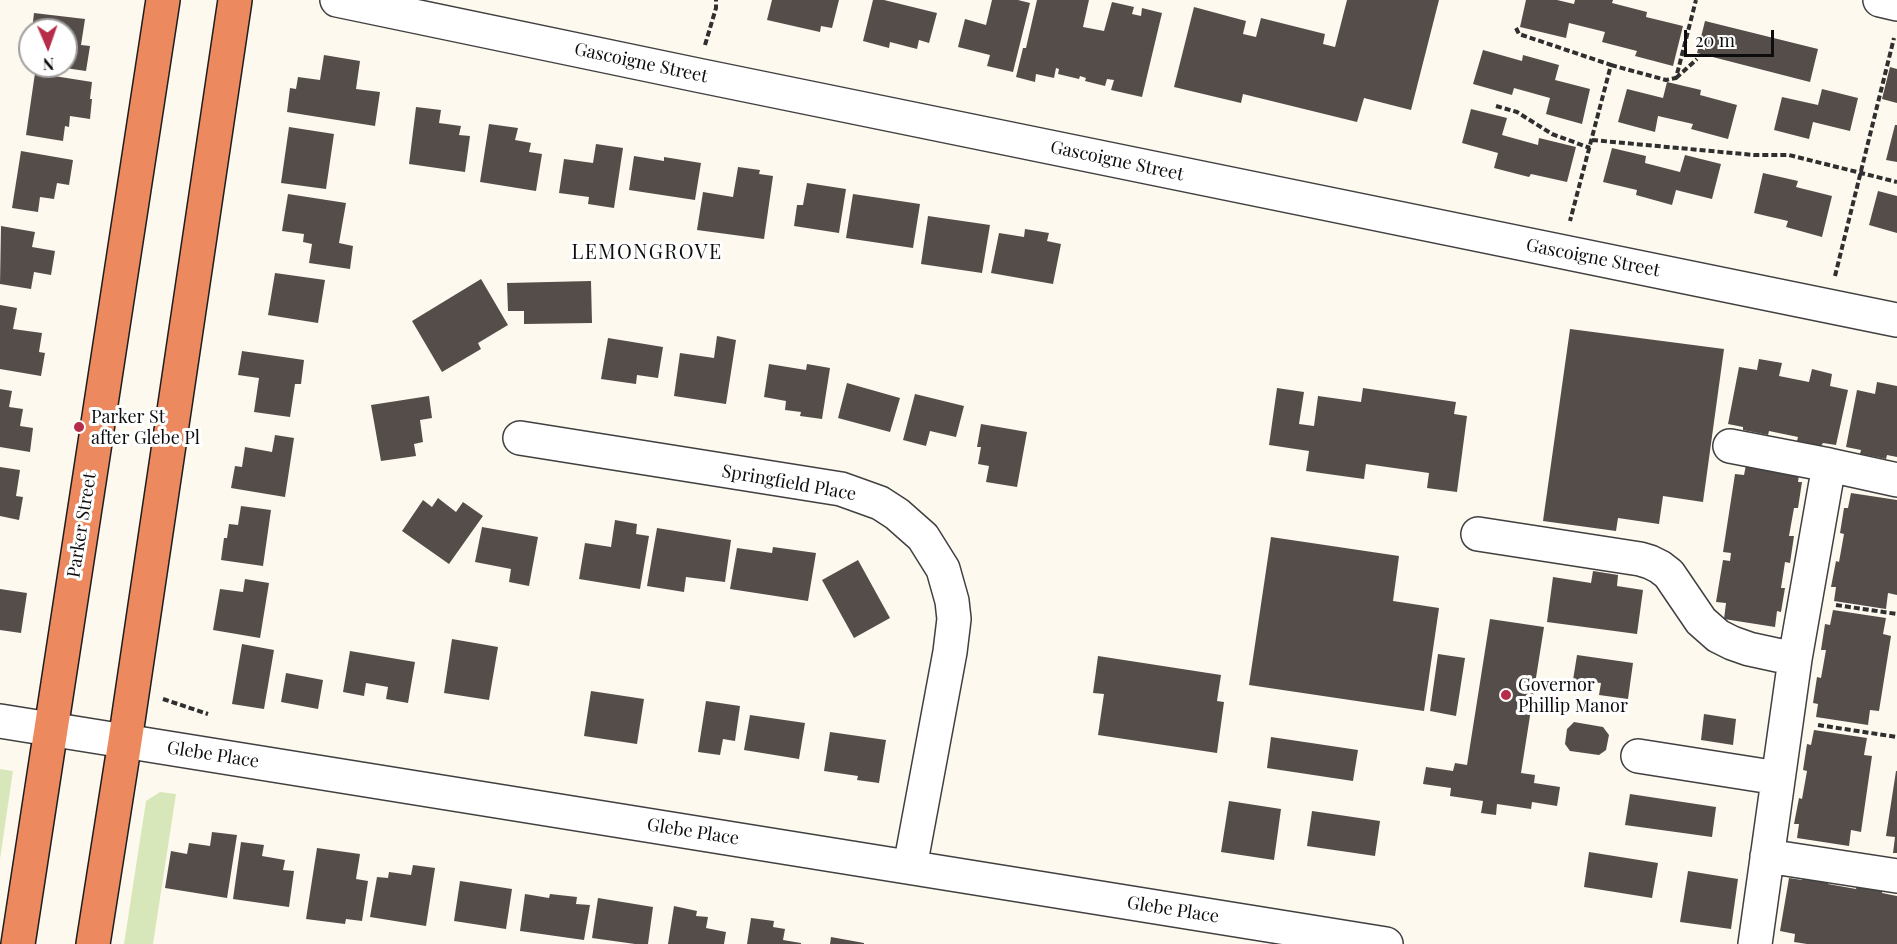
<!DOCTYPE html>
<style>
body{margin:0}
#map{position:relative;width:1897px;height:944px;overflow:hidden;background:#fef9ef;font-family:"Playfair Display",serif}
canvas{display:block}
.north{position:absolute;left:18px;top:18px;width:60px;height:60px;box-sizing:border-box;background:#fff;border:2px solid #9e9e9e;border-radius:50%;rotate:178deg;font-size:16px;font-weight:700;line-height:24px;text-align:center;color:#0d0d0d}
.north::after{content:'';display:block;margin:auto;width:21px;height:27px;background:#b62d49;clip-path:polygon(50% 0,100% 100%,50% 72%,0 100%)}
.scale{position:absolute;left:1684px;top:30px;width:90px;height:27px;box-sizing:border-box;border:3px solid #0d0d0d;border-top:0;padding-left:8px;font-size:18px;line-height:21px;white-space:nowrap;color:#0d0d0d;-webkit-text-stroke:4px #fff;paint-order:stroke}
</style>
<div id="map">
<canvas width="1897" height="944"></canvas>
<div class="north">N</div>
<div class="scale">20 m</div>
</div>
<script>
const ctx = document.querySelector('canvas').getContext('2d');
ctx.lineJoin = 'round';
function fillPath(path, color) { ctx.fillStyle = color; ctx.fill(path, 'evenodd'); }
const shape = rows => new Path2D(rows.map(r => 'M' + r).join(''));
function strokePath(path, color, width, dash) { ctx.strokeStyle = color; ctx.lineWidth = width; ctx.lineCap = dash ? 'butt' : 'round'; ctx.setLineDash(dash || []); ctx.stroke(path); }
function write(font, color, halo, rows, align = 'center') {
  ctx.font = font + ' "Playfair Display",serif'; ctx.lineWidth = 6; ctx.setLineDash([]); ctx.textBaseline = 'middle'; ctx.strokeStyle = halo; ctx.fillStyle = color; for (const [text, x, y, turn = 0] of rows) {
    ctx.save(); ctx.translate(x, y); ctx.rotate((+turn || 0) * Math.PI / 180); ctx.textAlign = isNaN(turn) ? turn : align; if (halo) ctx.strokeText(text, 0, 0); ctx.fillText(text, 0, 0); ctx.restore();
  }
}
fillPath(shape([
 [0,769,13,771,0,859],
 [160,792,176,794,153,944,124,944,146,801]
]), '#d8e7ba');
fillPath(shape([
 [772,0,839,0,832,28,821,26,820,32,767,20],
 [873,0,884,0,937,13,929,43,919,40,917,49,890,42,889,48,863,41],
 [992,0,1018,0,1030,3,1013,72,987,66,990,55,958,47,965,19,986,25],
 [1037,0,1089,0,1083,27,1104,31,1112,2,1134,7,1132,14,1141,16,1142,8,1162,13,1142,97,1111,90,1114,80,1107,79,1105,86,1085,81,1086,78,1080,76,1079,79,1058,74,1059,69,1056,68,1054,78,1036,74,1035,82,1016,77,1023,48,1026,48],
 [1347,0,1439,0,1411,110,1364,98,1357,122,1243,94,1241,103,1174,87,1194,7,1246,21,1243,34,1256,37,1261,18,1325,34,1323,44,1335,47],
 [1526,0,1557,0,1574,4,1575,0,1613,0,1612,3,1647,12,1646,17,1683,26,1673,66,1635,56,1637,51,1602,42,1605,32,1569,23,1566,38,1520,27],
 [34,13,85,19,81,45,90,46,86,71,58,67,58,66,66,66,66,30,32,30],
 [1705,21,1818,49,1810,82,1697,53],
 [1483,50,1522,61,1523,55,1559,65,1555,80,1590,89,1582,124,1546,114,1550,98,1514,88,1512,95,1473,84],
 [324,55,360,61,356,89,380,92,375,126,287,112,290,88,296,89,298,77,320,80],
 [1890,67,1897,69,1897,103,1882,99],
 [35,73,92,82,90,99,92,99,90,119,70,116,69,127,65,126,63,141,26,135],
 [1667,82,1701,90,1700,95,1737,105,1728,139,1691,129,1693,124,1658,116,1655,132,1618,122,1627,89,1663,98],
 [1822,89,1858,98,1850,131,1813,122,1809,139,1774,130,1782,97,1818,105],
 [416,107,441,110,439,123,461,126,459,135,470,136,465,172,409,164],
 [1471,109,1507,118,1502,135,1538,145,1539,138,1576,147,1567,182,1531,174,1529,177,1494,168,1498,153,1462,143],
 [489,124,518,128,515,140,531,143,529,152,542,154,536,191,480,182],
 [1895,125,1897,125,1897,162,1886,160],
 [289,127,334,134,326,189,281,183],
 [596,144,623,148,614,208,588,204,589,197,559,193,564,159,593,163],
 [1612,148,1646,156,1645,163,1680,172,1685,155,1721,164,1712,199,1676,190,1672,205,1636,195,1637,190,1603,182],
 [21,151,73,160,69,185,57,183,54,199,40,197,38,212,12,208],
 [634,156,664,161,664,157,701,163,695,200,629,190],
 [738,167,760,170,759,174,773,176,764,239,697,230,703,192,733,197],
 [1763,173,1798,181,1796,187,1832,196,1822,237,1786,227,1788,221,1754,213],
 [807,183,846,189,839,233,794,226,797,205,803,205],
 [1878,191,1897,196,1897,233,1869,225],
 [288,194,346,203,339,243,353,246,350,269,309,263,312,244,303,242,304,234,282,231],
 [853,194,920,204,913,248,846,238],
 [928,216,990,225,982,273,921,264],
 [1,226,35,232,32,247,55,251,51,275,34,272,31,289,0,284],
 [1025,229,1049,233,1047,241,1061,244,1053,284,991,273,999,233,1024,237],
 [275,273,325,280,318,323,268,315],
 [481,279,508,325,478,343,481,349,442,372,412,321],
 [591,281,592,323,524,324,524,311,508,311,507,283],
 [0,305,17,308,13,329,42,333,39,352,45,353,41,376,0,369],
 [1570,329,1724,349,1703,502,1663,496,1659,524,1618,518,1616,531,1543,521],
 [717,336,736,340,726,404,674,396,680,353,714,358],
 [608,338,663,347,658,378,637,375,636,384,601,379],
 [242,351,304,360,301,384,295,384,290,417,254,412,259,378,238,375],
 [1759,359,1782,363,1779,376,1809,382,1812,369,1832,374,1830,386,1848,390,1836,445,1823,443,1821,446,1797,441,1798,437,1769,431,1768,435,1743,430,1743,427,1728,424,1739,367,1757,370],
 [769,364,806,370,807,364,830,368,822,419,800,416,801,412,785,410,786,401,764,397],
 [1877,382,1897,386,1897,457,1887,455,1886,459,1860,454,1861,450,1846,447,1857,390,1875,394],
 [847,383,900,398,890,432,838,418],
 [1277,388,1304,392,1299,424,1314,426,1318,396,1361,402,1363,388,1456,402,1454,414,1467,416,1457,492,1427,488,1429,473,1366,464,1364,479,1306,471,1309,451,1269,445],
 [0,389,12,391,9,407,23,409,20,426,33,428,30,452,0,447],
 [915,394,964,406,956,437,930,431,926,446,903,440],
 [429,396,432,418,420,420,423,442,414,444,416,456,381,461,371,405],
 [981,424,1027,432,1017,487,986,482,989,466,978,464,981,447,977,447],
 [275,435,294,438,285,497,231,488,235,466,242,467,245,447,272,452],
 [1747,460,1800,468,1798,482,1802,482,1798,508,1794,508,1789,536,1794,536,1790,563,1785,562,1781,588,1785,588,1781,612,1777,611,1775,627,1724,619,1726,603,1716,602,1723,560,1730,561,1731,553,1723,552,1735,474,1744,475],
 [0,467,20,470,16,496,23,497,19,520,0,516],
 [1851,493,1897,500,1897,595,1888,593,1886,609,1834,601,1836,587,1831,587,1836,561,1839,562,1844,534,1840,533,1844,508,1848,508],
 [438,498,456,512,463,502,483,516,449,564,402,531,423,500,432,507],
 [241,506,271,510,263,566,221,560,224,538,227,538,229,524,238,525],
 [615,520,637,524,636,534,649,536,640,589,579,579,585,543,611,547],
 [482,527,538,537,529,586,509,582,511,569,475,562],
 [657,528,731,540,725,582,686,577,684,592,647,586],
 [1271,537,1399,556,1393,601,1439,608,1424,711,1249,685],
 [773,547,816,553,808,601,730,589,737,548,772,553],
 [858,560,890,618,854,638,822,580],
 [1593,571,1618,575,1617,586,1643,590,1637,634,1547,622,1553,577,1591,583],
 [245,579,269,583,260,638,213,630,220,589,243,592],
 [0,589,27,593,21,633,0,630],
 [1833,610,1886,618,1883,634,1891,636,1879,711,1870,710,1868,725,1816,717,1818,704,1813,703,1817,677,1821,678,1826,650,1821,650,1825,624,1830,625],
 [1490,619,1544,627,1521,773,1535,775,1534,783,1560,787,1557,806,1532,802,1531,809,1497,804,1496,815,1481,813,1483,801,1450,796,1451,788,1423,784,1426,767,1453,771,1455,763,1467,765],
 [452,639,498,647,489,700,444,693],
 [242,644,274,650,264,709,232,704],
 [350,651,415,662,408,703,386,699,388,687,366,683,364,696,343,692],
 [1438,654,1465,658,1456,716,1430,711],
 [1577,655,1633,663,1628,699,1599,695,1601,683,1573,680],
 [1098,656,1221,675,1217,701,1224,702,1217,753,1098,735,1104,694,1093,693],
 [286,673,323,680,318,709,281,702],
 [591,691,644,699,637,744,584,736],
 [706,701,740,706,735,741,723,739,720,755,698,752],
 [1704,714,1736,719,1733,745,1701,740],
 [750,715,805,723,799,759,744,750],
 [1574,722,1603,727,1609,735,1606,750,1599,755,1570,751,1565,744,1567,729],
 [1814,730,1867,738,1864,755,1872,756,1861,832,1851,830,1849,846,1797,838,1799,824,1794,824,1799,798,1802,799,1807,771,1803,770,1807,744,1811,745],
 [830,732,886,740,879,783,857,780,858,776,824,771],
 [1271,737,1358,750,1353,781,1267,768],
 [1896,771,1897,771,1897,853,1893,853,1895,837,1886,836],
 [1630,794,1716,807,1712,837,1625,825],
 [1229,801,1281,809,1274,860,1221,852],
 [1312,811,1380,821,1375,856,1307,846],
 [212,832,237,835,227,898,165,888,171,851,187,854,189,843,210,846],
 [241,842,264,845,262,856,285,860,283,870,294,871,289,907,233,899],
 [317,848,360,854,356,879,368,881,362,921,346,919,345,924,306,919],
 [1589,852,1658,863,1652,898,1584,887],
 [413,865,435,868,426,926,370,917,377,877,388,878,389,872,411,875],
 [1688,871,1738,879,1731,929,1680,922],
 [1803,875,1828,880,1828,884,1856,889,1857,885,1883,889,1882,893,1897,896,1897,944,1807,944,1794,942,1795,934,1780,931,1789,878,1802,880],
 [460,881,512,889,506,929,454,921],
 [525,894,549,898,550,894,577,897,576,904,590,905,584,940,520,931],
 [598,898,653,907,648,944,635,944,592,938],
 [674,906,697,911,696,916,708,917,706,928,726,932,724,944,668,944],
 [751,918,774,921,773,927,785,929,783,940,801,943,801,944,747,944],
 [831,937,864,943,864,944,830,944]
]), '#554d4a');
const minor = shape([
 [337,0,697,75,1897,320],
 [1880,0,1897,4],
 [520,438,841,489,880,503,897,514,923,537,943,569,952,601,954,619,950,652,910,867],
 [1730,446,1829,465],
 [1478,534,1640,559,1650,562,1660,567,1669,574,1701,621,1718,636,1732,643,1749,649,1795,659,1829,465,1897,480],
 [0,721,1386,944],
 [1638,756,1778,778],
 [1767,856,1897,876],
 [1755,944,1795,659]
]);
const highway = shape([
 [18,944,163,0],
 [93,944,125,741,235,0]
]);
strokePath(minor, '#404040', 36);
strokePath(highway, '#1e1e1e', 36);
strokePath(shape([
 [1516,28,1519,34,1611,65,1570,221],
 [705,45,716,8,716,0],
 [1611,65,1666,80,1676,78,1696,0],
 [1676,78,1697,59],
 [1496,106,1517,112,1552,134,1590,148],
 [1592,140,1754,155,1789,155,1897,182],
 [1835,276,1894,38],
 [1836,605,1897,614],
 [163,699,208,714],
 [1818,725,1897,737]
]), '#2f2f2f', 4, [6, 3]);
strokePath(minor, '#fff', 33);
strokePath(highway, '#ec895f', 33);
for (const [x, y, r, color] of [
 [79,427,6,"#b62d49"],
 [1506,695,6,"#b62d49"]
]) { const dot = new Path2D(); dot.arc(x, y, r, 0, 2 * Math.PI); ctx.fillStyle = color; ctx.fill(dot); strokePath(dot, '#fff', 2); }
write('18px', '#0d0d0d', '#fff', [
 ["Gascoigne Street",641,63,12],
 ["Gascoigne Street",1117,161,12],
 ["Gascoigne Street",1593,258,11],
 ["Springfield Place",789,483,10],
 ["Parker Street",82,525,-81],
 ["Glebe Place",213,755,9],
 ["Glebe Place",693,832,9],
 ["Glebe Place",1173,910,9]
]);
write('18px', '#0d0d0d', '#fff', [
 ["Parker St",91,417],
 ["after Glebe Pl",91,438],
 ["Governor",1518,685],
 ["Phillip Manor",1518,706]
], 'left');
ctx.letterSpacing = '1.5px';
write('20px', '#0d0d0d', '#fff', [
 ["LEMONGROVE",647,253]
]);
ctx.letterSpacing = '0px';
</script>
